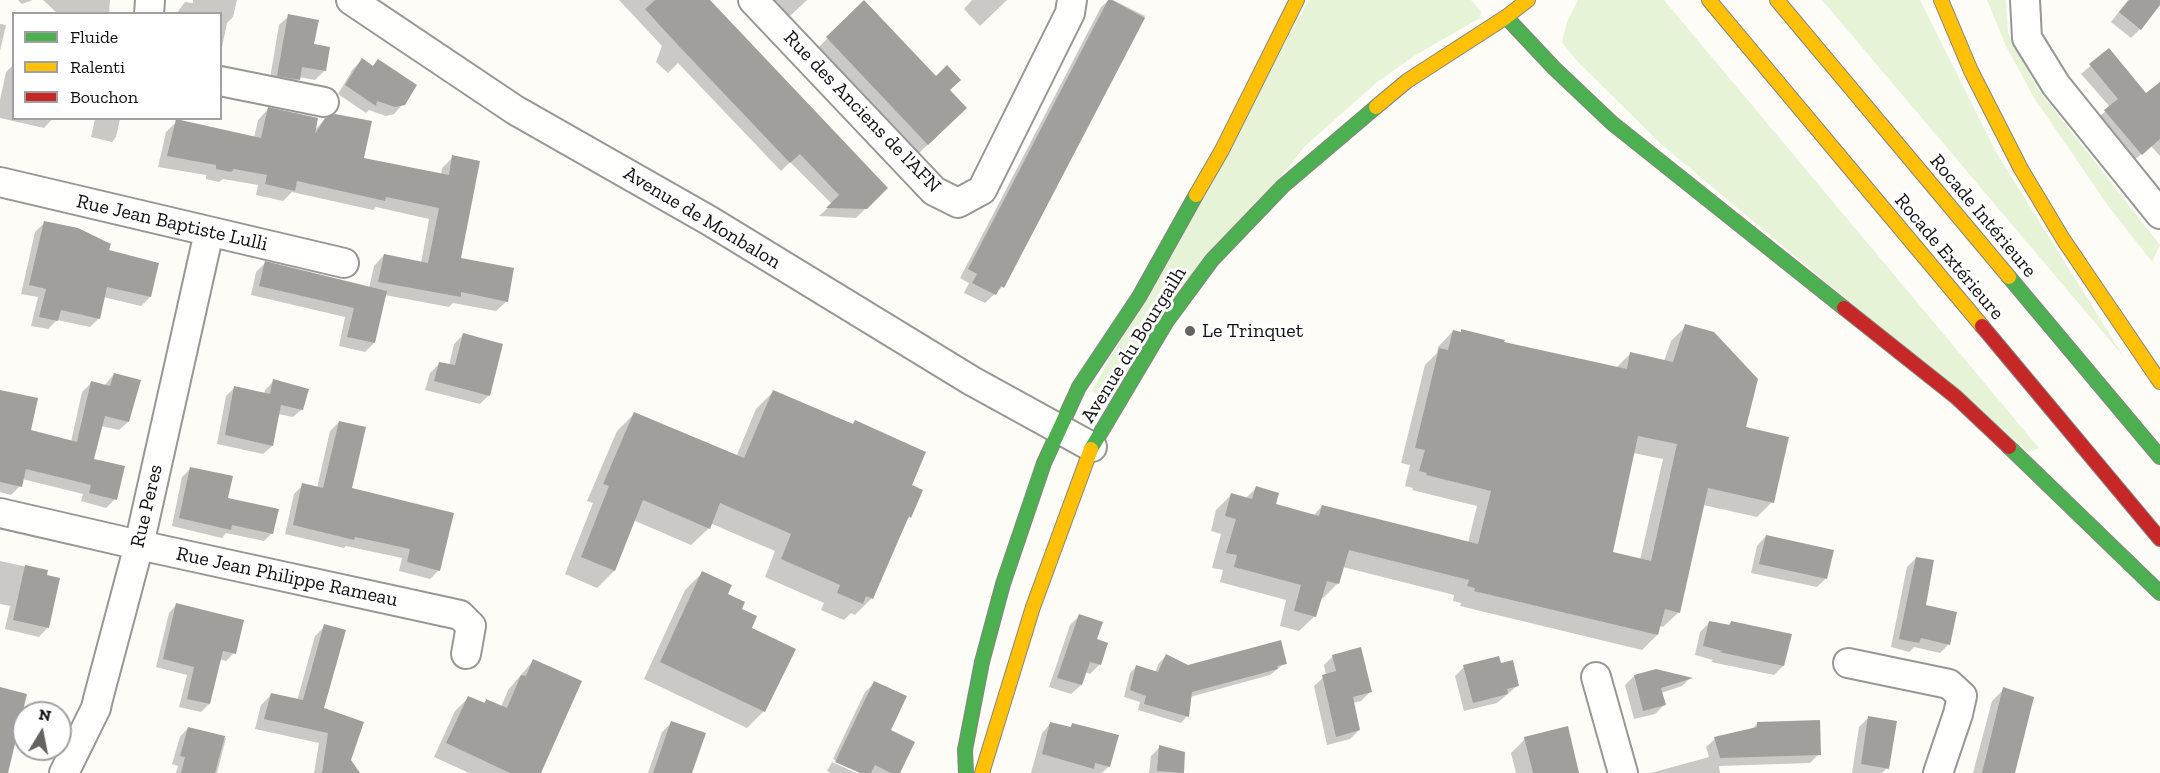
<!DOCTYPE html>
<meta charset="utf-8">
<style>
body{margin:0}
#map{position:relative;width:2160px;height:773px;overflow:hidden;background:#fdfcf7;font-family:"Zilla Slab",serif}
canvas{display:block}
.legend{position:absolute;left:12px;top:12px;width:210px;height:108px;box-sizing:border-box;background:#fff;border:2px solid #a0a0a0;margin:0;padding:8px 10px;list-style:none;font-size:18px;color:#111}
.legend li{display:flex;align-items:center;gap:12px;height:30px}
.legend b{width:30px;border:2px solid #a0a0a0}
.north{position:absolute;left:12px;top:701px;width:60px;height:60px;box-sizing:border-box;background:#fff;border:2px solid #a0a0a0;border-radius:50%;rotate:10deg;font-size:16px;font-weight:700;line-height:24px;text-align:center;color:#111}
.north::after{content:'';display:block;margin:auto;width:21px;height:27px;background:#646362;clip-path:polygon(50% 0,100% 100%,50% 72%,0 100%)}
</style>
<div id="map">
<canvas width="2160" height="773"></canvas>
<ul class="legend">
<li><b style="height:8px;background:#4caf50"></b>Fluide</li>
<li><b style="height:8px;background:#ffc107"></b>Ralenti</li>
<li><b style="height:8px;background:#c62828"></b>Bouchon</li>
</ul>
<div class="north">N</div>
</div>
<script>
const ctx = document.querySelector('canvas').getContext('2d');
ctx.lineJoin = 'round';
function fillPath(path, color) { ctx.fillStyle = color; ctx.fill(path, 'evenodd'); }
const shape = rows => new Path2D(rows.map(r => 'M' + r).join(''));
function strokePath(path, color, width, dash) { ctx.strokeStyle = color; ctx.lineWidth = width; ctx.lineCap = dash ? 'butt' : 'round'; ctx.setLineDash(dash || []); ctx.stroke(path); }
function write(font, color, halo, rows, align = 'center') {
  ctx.font = font + ' "Zilla Slab",serif'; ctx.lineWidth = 6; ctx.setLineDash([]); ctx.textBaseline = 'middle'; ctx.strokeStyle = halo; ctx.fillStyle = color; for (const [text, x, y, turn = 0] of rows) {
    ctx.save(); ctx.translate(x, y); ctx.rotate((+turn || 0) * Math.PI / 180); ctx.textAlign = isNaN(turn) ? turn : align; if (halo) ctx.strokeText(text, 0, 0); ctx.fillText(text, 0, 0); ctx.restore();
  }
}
fillPath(shape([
 [1309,0,1471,0,1481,11,1480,18,1414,56,1376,83,1305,146,1106,399,1092,391],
 [1578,0,1664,0,2039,448,2029,452,1662,145,1576,60,1562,42,1567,22],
 [1822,0,1920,0,1996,152,2124,357],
 [1987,0,2006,0,2008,33,2037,88,2160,245,2152,262,2106,203,2033,96,2006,46]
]), '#e7f3d7');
fillPath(shape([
 [18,0,33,0,22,4],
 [43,0,110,0,109,14,58,14],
 [193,0,237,0,233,17,227,23,220,57,220,14,176,14,185,2,193,3],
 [619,0,709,0,886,188,856,218,819,216,832,204,790,162,781,171,678,63,668,73,656,62,662,46],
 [773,0,807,0,789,17],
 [972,0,1007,0,980,26,964,9],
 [1109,0,1113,0,1145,16,1002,287,985,303,964,293,969,283,960,278,1101,7],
 [2128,0,2160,0,2140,29,2131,38,2111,22],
 [864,2,948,91,957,117,919,153,819,47],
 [289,16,312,45,324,71,315,80,299,77,290,89,269,84,279,25],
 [0,24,6,25,0,51],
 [2109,50,2146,95,2160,84,2160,156,2151,146,2132,162,2097,119,2110,107,2081,74],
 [362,60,372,67,378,61,403,104,394,114,386,116,369,110,366,113,338,94,353,69],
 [14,64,14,118,53,118,44,128,0,118,0,100,6,72],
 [268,109,314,131,325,119,363,160,441,175,442,168,453,157,459,259,507,301,496,311,453,303,449,307,385,295,374,343,365,352,339,346,345,317,251,295,256,272,265,263,369,288,374,266,384,255,421,263,429,219,376,207,373,210,292,192,283,201,256,195,258,185,223,179,219,182,206,179,206,175,158,167,166,132,177,121,254,138,258,120],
 [95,119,120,119,116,137,112,142,91,137],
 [44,223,107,251,150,297,141,306,103,297,99,318,90,327,57,320,48,329,31,326,38,297,21,294,35,232],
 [1686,326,1744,428,1772,502,1757,517,1703,505,1679,612,1663,627,1659,626,1657,635,1642,650,1460,606,1461,603,1453,601,1454,595,1343,567,1338,583,1323,598,1320,598,1315,616,1299,631,1280,626,1286,600,1220,582,1223,570,1212,568,1221,534,1211,531,1216,510,1231,495,1245,499,1256,488,1274,505,1313,516,1322,506,1468,543,1477,506,1412,490,1413,488,1405,486,1410,465,1401,463,1425,365,1437,353,1438,347,1453,331,1460,333,1462,331,1502,343,1616,368,1631,353,1664,361,1671,341],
 [1633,453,1663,459,1640,560,1611,553],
 [463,335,489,395,480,404,425,390,430,373,440,363,449,366,454,344],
 [114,374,128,422,119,430,101,426,92,460,115,499,106,508,81,501,83,494,22,479,20,486,11,495,0,492,0,391,30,431,71,442,82,392,91,383,104,386],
 [274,381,302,409,293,417,278,414,272,446,263,454,217,444,226,396,235,387,264,394,265,390],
 [773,392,910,486,910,517,904,522,872,598,855,615,851,613,844,620,821,610,824,603,765,577,775,551,710,523,709,528,691,545,633,520,614,571,597,588,565,574,593,503,587,501,617,431,634,414,736,457,756,409],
 [339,422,350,489,439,570,430,579,399,571,402,558,346,546,344,548,285,534,294,494,303,485,317,488,330,431],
 [191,468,226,499,272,533,264,541,226,533,222,538,172,526,182,477],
 [1766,536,1826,578,1817,587,1751,573,1757,546],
 [1916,558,1924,606,1949,644,1940,653,1914,647,1909,652,1891,647,1907,567],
 [0,561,46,571,48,627,39,637,5,629,10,606,0,604],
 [702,573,740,610,764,711,747,728,644,679,685,590],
 [177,604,234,653,226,661,219,659,209,704,201,712,179,707,187,675,156,667,169,613],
 [1079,616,1095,640,1106,644,1099,665,1090,674,1085,672,1081,685,1071,694,1049,687,1070,625],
 [1710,622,1728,626,1731,622,1783,666,1774,675,1711,662,1713,660,1695,655,1700,632],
 [325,626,322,709,346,773,348,773,314,773,319,743,255,729,261,705,271,695,297,701,315,636],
 [1166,656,1188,666,1285,663,1270,675,1190,697,1187,716,1181,723,1138,710,1140,702,1124,697,1130,673,1136,667,1155,673,1159,663],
 [1333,656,1370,692,1361,701,1353,703,1359,730,1350,739,1327,745,1314,686,1326,675,1324,665],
 [533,661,540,773,469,773,434,757,455,711,469,697,483,704,487,700,501,707,508,690],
 [1499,665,1517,686,1497,703,1464,711,1455,676,1464,667],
 [1656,670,1690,678,1682,686,1661,693,1664,705,1655,714,1634,719,1625,685,1634,676],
 [874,683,889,731,898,773,863,773,833,759,865,692],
 [2004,689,2013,773,1973,773,1992,701],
 [1869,717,1887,768,1882,773,1852,773,1859,727],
 [672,722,690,773,648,773,662,732],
 [1051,723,1069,728,1072,725,1109,766,1102,773,1031,773,1042,733],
 [1758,723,1819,754,1810,763,1719,766,1720,773,1651,773,1709,757,1706,747,1715,739,1751,730],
 [188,728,226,738,217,773,176,773,178,766,172,764,180,737],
 [1525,739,1577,773,1516,773,1511,753],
 [1160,747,1184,753,1182,773,1149,773,1151,756],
 [832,762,856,773,831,773,827,771]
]), '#0003');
fillPath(shape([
 [655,0,710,0,888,188,867,209,826,208,839,195,800,154,790,163,676,43,645,9],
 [864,0,936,76,947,65,961,80,950,90,967,108,928,145,826,37],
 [1108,0,1112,0,1145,18,1004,288,1001,286,996,295,972,283,977,274,968,269],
 [2129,0,2160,0,2160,5,2141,30,2119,12],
 [288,14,319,20,314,44,330,47,326,71,302,67,300,80,277,76],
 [2109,48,2146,93,2160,82,2160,139,2142,155,2104,110,2118,99,2089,64],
 [362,58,373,66,378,59,417,85,405,105,395,107,377,101,376,106,345,85],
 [268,107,318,118,315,134,325,118,335,114,372,121,364,158,449,175,452,155,480,161,461,258,514,268,508,302,461,292,461,297,378,282,384,254,428,263,439,208,386,197,385,201,297,181,295,191,265,184,267,175,234,169,231,172,216,169,216,165,167,156,176,119,261,138],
 [44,221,78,228,111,244,109,250,159,263,151,297,107,287,100,319,61,310,58,321,39,317,46,289,29,285],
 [265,261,387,291,375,343,347,337,354,308,259,286],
 [1685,324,1714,332,1758,379,1746,427,1789,437,1774,503,1708,488,1680,613,1665,609,1658,635,1474,591,1475,588,1467,586,1469,580,1349,550,1339,584,1327,581,1316,617,1294,611,1301,585,1234,567,1237,555,1226,553,1236,519,1225,516,1231,493,1252,499,1256,486,1279,493,1276,504,1319,516,1322,505,1478,544,1491,491,1426,475,1427,473,1419,471,1425,450,1415,448,1439,348,1448,350,1453,330,1461,332,1461,329,1505,340,1504,342,1627,369,1630,352,1673,362],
 [1638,436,1677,444,1651,561,1613,552],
 [463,333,503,344,490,396,434,381,439,362,455,365],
 [114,373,141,380,129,422,105,416,94,459,125,466,117,500,89,493,91,485,26,469,22,487,0,482,0,390,38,398,31,430,77,442,91,381,110,386],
 [273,379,309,389,303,410,281,405,273,446,225,435,234,386,270,394],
 [773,390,853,424,855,420,926,452,912,485,923,490,911,518,909,516,873,599,866,596,863,604,837,593,840,585,781,559,791,534,720,503,710,529,643,500,615,571,581,557,609,486,603,484,634,412,744,458],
 [339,421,366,427,352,488,454,513,440,571,407,562,410,549,355,537,354,540,293,525,302,483,323,488],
 [190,467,233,476,228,498,279,509,273,534,232,525,231,530,179,518],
 [1766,535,1834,550,1827,579,1759,564],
 [1916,557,1934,560,1926,605,1957,612,1950,645,1921,638,1919,643,1899,639],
 [25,565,48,570,47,575,60,578,49,628,13,620],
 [702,571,732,585,728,594,745,602,742,609,757,616,752,628,796,649,765,712,660,662],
 [176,603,244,620,236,654,223,651,210,704,187,699,194,667,163,659],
 [1079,614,1103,622,1097,639,1108,643,1101,665,1090,662,1082,685,1057,678],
 [1709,621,1730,625,1731,621,1792,634,1784,666,1719,652,1723,651,1703,646],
 [324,624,346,630,324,708,364,722,351,760,360,773,322,773,328,733,264,719,271,693,303,700],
 [1281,640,1287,664,1277,666,1278,669,1192,692,1189,717,1144,704,1146,696,1130,690,1136,665,1158,672,1166,654,1188,665],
 [1361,647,1372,692,1353,697,1360,730,1336,737,1322,675,1336,671,1332,655],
 [1499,656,1501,663,1513,660,1519,686,1507,689,1508,694,1473,703,1463,665],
 [533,659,582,681,541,773,510,773,446,743,468,696,485,703,486,699,507,708,521,675,526,676],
 [1656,669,1693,678,1661,688,1666,705,1643,711,1634,675],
 [874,681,907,696,891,730,915,742,900,773,891,773,875,765,871,773,860,773,835,762],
 [0,687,27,694,8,773,0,773],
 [2003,687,2034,697,2015,773,1982,773],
 [1868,716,1897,721,1889,769,1861,764],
 [1820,720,1821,755,1720,758,1714,737,1757,727,1757,722],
 [671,721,706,733,692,773,653,773],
 [1050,722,1071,727,1072,723,1119,735,1110,767,1095,763,1094,769,1042,754],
 [1568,726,1579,773,1533,773,1524,737],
 [188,727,225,736,215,773,181,773,185,757,180,756],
 [1159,745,1185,752,1184,773,1157,771]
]), '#a19f9c');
const street = shape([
 [351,0,515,110,710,221,972,381,1092,447],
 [753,0,934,191,958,203,982,190,1070,13,1072,0],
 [2025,0,2027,38,2056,85,2160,214],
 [149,14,150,0],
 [220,81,324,102],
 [0,182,344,263],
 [0,513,139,545,460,615,471,626,466,654],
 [1848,663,1949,684,1962,696,1958,714,1938,773],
 [1596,677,1623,773],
 [64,773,96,708,98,699,139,545,209,232]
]);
const fast = shape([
 [1506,17,1554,68,1612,123,1844,308],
 [2009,277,2160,457],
 [2009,447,2160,593],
 [1091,449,1167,321,1212,260,1283,186,1376,107],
 [966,773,965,750,982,662,1003,584,1044,463,1079,387,1139,297,1196,195]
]);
const slow = shape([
 [1709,0,1982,326],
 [1777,0,2009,277],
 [1941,0,1971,71,2021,169,2063,239,2160,382],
 [1376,107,1407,81,1506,17,1528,0],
 [1196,195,1222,150,1297,0],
 [982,773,1033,607,1091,449]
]);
const jam = shape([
 [1844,308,1956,397,2009,447],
 [1982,326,2160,539]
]);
strokePath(street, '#979795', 32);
strokePath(fast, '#858482', 16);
strokePath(slow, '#858482', 16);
strokePath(jam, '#858482', 16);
strokePath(street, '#fffffe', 28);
strokePath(fast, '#4caf50', 14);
strokePath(slow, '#ffc107', 14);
strokePath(jam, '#c62828', 14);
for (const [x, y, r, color] of [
 [1190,331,6,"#646362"]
]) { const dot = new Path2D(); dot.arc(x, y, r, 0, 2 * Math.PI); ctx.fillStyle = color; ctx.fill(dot); strokePath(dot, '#fff', 2); }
write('20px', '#111', '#fff', [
 ["Rue des Anciens de l'AFN",862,112,46],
 ["Rocade Intérieure",1983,216,50],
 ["Avenue de Monbalon",702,218,31],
 ["Rue Jean Baptiste Lulli",172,223,13],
 ["Rocade Extérieure",1949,257,50],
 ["Avenue du Bourgailh",1134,345,-58],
 ["Rue Peres",147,506,-77],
 ["Rue Jean Philippe Rameau",287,577,12]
]);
write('20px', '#111', '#fff', [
 ["Le Trinquet",1202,331]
], 'left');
</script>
